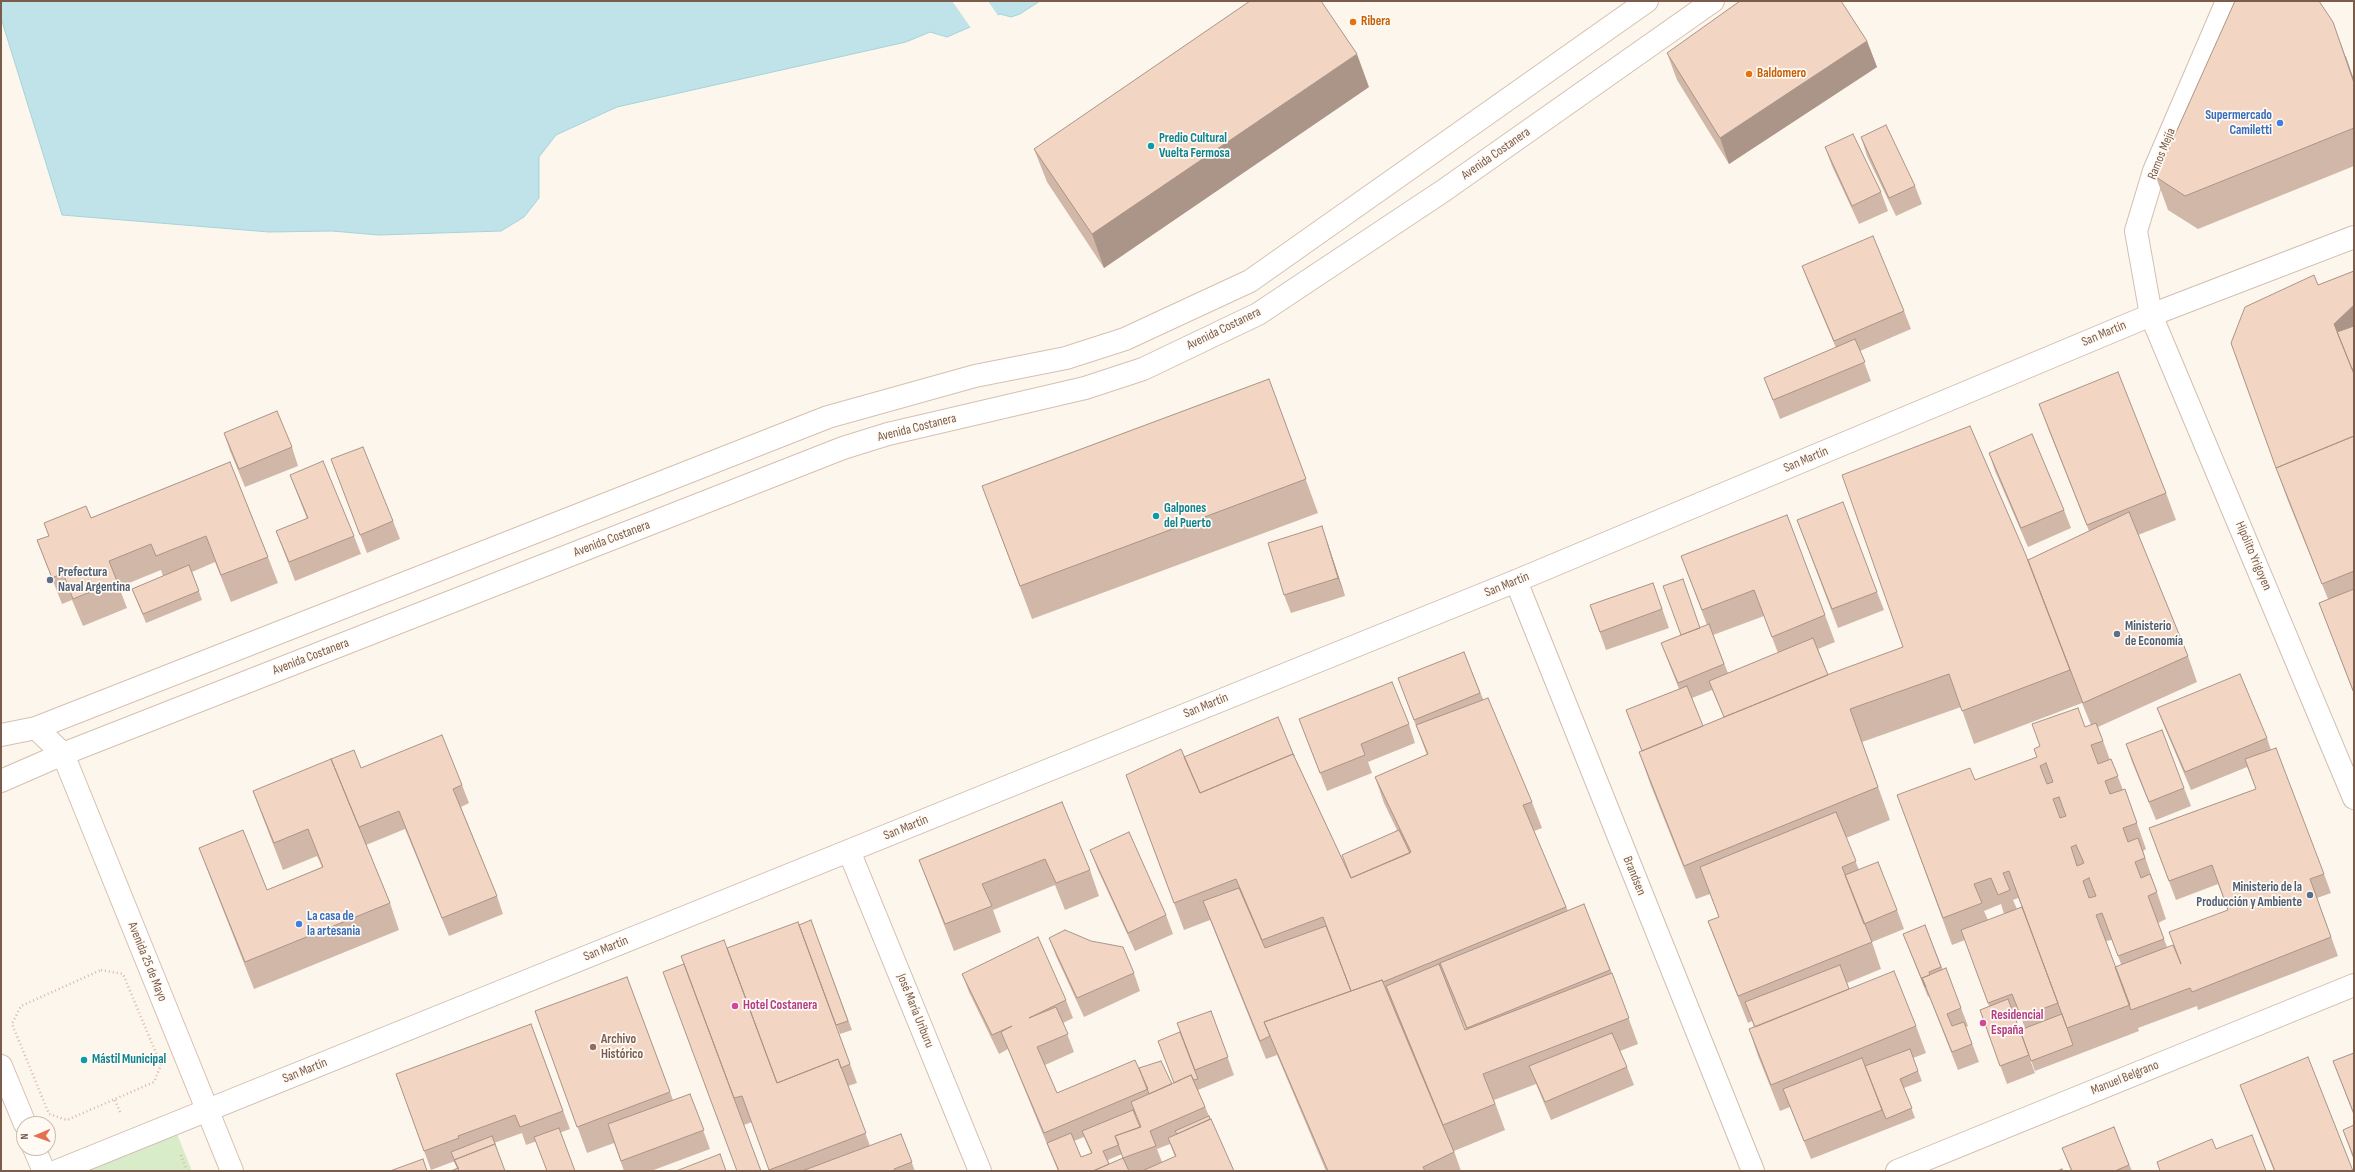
<!DOCTYPE html>
<meta charset="utf-8">
<style>
body{margin:0}
#map{position:relative;width:2355px;height:1172px;overflow:hidden;background:#fdf6ec;font-family:"Sofia Sans Condensed",sans-serif}
canvas{display:block}
.frame{position:absolute;inset:0;border:2px solid #7a5c4d;pointer-events:none}
.north{position:absolute;left:16px;top:1116px;width:40px;height:40px;box-sizing:border-box;background:#fffaf3;border:1px solid #cabbb1;border-radius:50%;rotate:268deg;font-size:11px;font-weight:700;line-height:16px;text-align:center;color:#7a5c4d}
.north::after{content:'';display:block;margin:auto;width:14px;height:18px;background:#e76f51;clip-path:polygon(50% 0,100% 100%,50% 72%,0 100%)}
</style>
<div id="map">
<canvas width="2355" height="1172"></canvas>
<div class="frame"></div>
<div class="north">N</div>
</div>
<script>
const ctx = document.querySelector('canvas').getContext('2d');
ctx.lineJoin = 'round';
function fillPath(path, color) { ctx.fillStyle = color; ctx.fill(path, 'evenodd'); }
const shape = rows => new Path2D(rows.map(r => 'M' + r).join(''));
function strokePath(path, color, width, dash) { ctx.strokeStyle = color; ctx.lineWidth = width; ctx.lineCap = dash ? 'butt' : 'round'; ctx.setLineDash(dash || []); ctx.stroke(path); }
function write(font, color, halo, rows, align = 'center') {
  ctx.font = font + ' "Sofia Sans Condensed",sans-serif'; ctx.lineWidth = 3.5; ctx.setLineDash([]); ctx.textBaseline = 'middle'; ctx.strokeStyle = halo; ctx.fillStyle = color; for (const [text, x, y, turn = 0] of rows) {
    ctx.save(); ctx.translate(x, y); ctx.rotate((+turn || 0) * Math.PI / 180); ctx.textAlign = isNaN(turn) ? turn : align; if (halo) ctx.strokeText(text, 0, 0); ctx.fillText(text, 0, 0); ctx.restore();
  }
}
fillPath(shape([
 [175,1129,192,1171,81,1171]
]), '#d8ecc9');
const water = shape([
 [1,1,1040,1,1020,14,1011,17,1000,14,947,37,930,32,906,42,617,107,556,135,539,157,539,198,524,217,501,231,379,235,332,231,269,232,62,215,1,18,1,1]
]);
fillPath(water, '#bfe3e8');
strokePath(water, '#a5d3da', 1);
fillPath(shape([
 [952,1,988,1,999,17,971,28]
]), '#fdf6ec');
const minor = shape([
 [2227,1,2154,171,2136,231,2151,315,2354,798],
 [1516,581,1753,1171],
 [849,851,980,1171],
 [57,1171,1516,581,2151,315,2354,237],
 [1897,1171,2354,985]
]);
const secondary = shape([
 [36,728,828,417,975,376,1066,358,1125,339,1250,281,1647,1],
 [1,735,36,728,63,754,232,1171],
 [1,781,63,754,843,448,888,434,1085,388,1143,369,1258,314,1443,191,1713,1],
 [1,1066,25,1124],
 [34,1148,44,1171]
]);
strokePath(minor, '#d1beb0', 24);
strokePath(secondary, '#d6c0b0', 24);
strokePath(shape([
 [101,970,123,974,161,1065,154,1082,67,1120,49,1114,12,1024,21,1006,101,970],
 [115,1100,120,1112],
 [181,1155,187,1171]
]), '#d9b8a5', 2.5, [1, 3]);
strokePath(minor, '#fff', 22);
strokePath(secondary, '#fff', 22);
fillPath(shape([
 [1867,41,1877,67,1729,164,1677,80,1667,53],
 [2346,56,2354,80,2354,166,2198,229,2168,210,2156,177],
 [1369,87,1104,268,1047,182,1034,149],
 [1861,137,1915,186,1922,204,1896,216,1867,156],
 [1825,147,1881,192,1888,211,1859,224,1832,166],
 [1802,266,1904,311,1911,329,1860,351,1871,381,1780,419,1764,378,1836,348,1809,284],
 [2354,271,2354,694,2319,603,2328,599,2288,501,2231,343,2318,285],
 [1269,379,1318,513,1032,619,982,486],
 [2039,404,2166,493,2176,520,2138,535,2188,656,2197,682,2098,727,2110,760,2111,759,2123,790,2125,789,2146,849,2143,851,2166,919,2158,923,2167,947,2179,959,2228,910,2218,884,2176,900,2149,828,2256,789,2247,767,2191,790,2164,726,2157,708,2267,738,2271,750,2324,874,2331,893,2317,898,2338,956,2198,1010,2197,1006,2138,1028,2139,1031,2035,1071,2020,1030,2025,1028,2019,1012,2013,1014,2035,1073,2007,1084,1980,1010,1989,1006,1965,940,1952,945,1897,795,1975,780,2037,757,2085,727,2091,725,2082,703,1974,744,1961,707,1862,742,1890,820,1846,838,1859,870,1897,910,1904,929,1872,942,1881,969,1847,983,1849,989,1916,1026,1926,1053,1913,1058,1922,1081,1904,1088,1915,1118,1811,1159,1790,1107,1780,1111,1758,1056,1749,1029,1754,1027,1752,1021,1748,1023,1718,947,1708,921,1719,917,1710,894,1696,899,1651,786,1639,752,1642,751,1626,710,1679,689,1661,643,1707,625,1681,556,1825,615,1835,642,1818,649,1828,675,1903,647,2028,560,2089,531,2049,431],
 [1764,616,1778,653,1728,673,1713,635],
 [1712,690,1724,717,1703,726,1692,698],
 [2018,898,2022,907,2017,909,2013,900],
 [2001,904,2004,914,1988,920,1984,911],
 [2112,940,2121,964,2118,974,2106,941],
 [224,433,292,447,298,466,245,487,230,451],
 [1989,453,2064,510,2071,528,2028,547,1995,471],
 [331,459,393,521,400,539,367,553],
 [230,462,268,557,278,583,231,602,215,562,192,572,202,600,146,623,132,589,163,576,161,570,119,587,127,608,83,626,72,600,62,604,37,540,49,536,44,523,91,518],
 [290,475,354,536,361,554,295,581,276,531,307,519],
 [1797,520,1877,592,1884,610,1838,628],
 [1322,526,1328,544,1345,596,1291,613,1284,595],
 [1653,583,1669,628,1606,650,1590,605],
 [1464,652,1483,699,1532,802,1542,828,1534,831,1568,911,1584,904,1612,973,1638,1044,1620,1051,1627,1067,1634,1085,1551,1120,1536,1084,1494,1100,1505,1130,1454,1151,1461,1171,1326,1171,1277,1055,1266,1059,1210,920,1184,930,1126,775,1184,757,1294,756,1345,865,1397,830,1384,803,1375,777,1427,755,1398,678],
 [1448,986,1449,989,1466,1030,1465,1030],
 [1299,719,1409,724,1415,743,1368,762,1372,773,1327,791],
 [2126,744,2184,788,2191,806,2156,820,2132,762],
 [361,768,462,785,469,803,461,807,497,896,503,914,449,936,405,829,366,845,390,903,399,930,254,989,209,874,199,848,267,890,322,867,317,856,283,870,263,818,253,791],
 [1062,802,1090,870,1099,896,1065,910,1055,885,993,910,1001,932,954,951,919,860],
 [1090,850,1166,915,1173,934,1135,951,1097,868],
 [811,920,852,1030,840,1034,811,956,857,1083,848,1086,870,1146,901,1134,915,1171,770,1171,752,1122,744,1125,737,1171,727,948,799,925],
 [1925,925,1943,970,1961,1008,1968,1026,1966,1027,1979,1062,1958,1070,1929,996,1928,997,1903,934],
 [1049,938,1134,973,1140,991,1084,1017,1056,956],
 [962,974,1066,1000,1073,1018,1063,1023,1074,1052,1045,1065,1057,1093,1139,1068,1172,1084,1174,1083,1180,1032,1211,1011,1234,1075,1198,1090,1209,1116,1234,1171,1058,1171,1008,1049,999,1054,969,992],
 [1135,1115,1136,1115,1141,1127,1140,1127],
 [1084,1137,1091,1153,1081,1157,1074,1141],
 [1170,1144,1175,1157,1162,1162,1157,1149],
 [1122,1154,1123,1158,1109,1164,1108,1160],
 [627,977,673,1100,690,1094,710,1149,651,1171,624,1171,614,1143,587,1153,535,1011],
 [531,1024,570,1129,526,1145,522,1133,494,1143,458,1169,455,1161,431,1170,396,1074],
 [2354,1053,2354,1116,2333,1061],
 [2240,1085,2353,1171,2274,1171,2250,1111],
 [2354,1125,2354,1161,2343,1130],
 [2114,1127,2132,1171,2071,1171,2062,1148]
]), '#d1b7a8');
fillPath(shape([
 [2333,22,2354,80,2354,83],
 [1867,41,1877,67,1729,164,1720,138],
 [1357,54,1369,87,1104,268,1092,234],
 [2354,305,2354,341,2344,350,2334,324],
 [1322,526,1328,544,1345,596,1338,578]
]), '#aa9588');
const building = shape([
 [1250,1,1321,1,1357,54,1092,234,1034,149,1250,1],
 [1740,1,1841,1,1867,41,1720,138,1667,53,1740,1],
 [2235,1,2319,1,2333,22,2354,83,2354,128,2185,196,2156,177,2235,1],
 [1886,125,1915,186,1889,198,1861,137,1886,125],
 [1853,134,1881,192,1852,206,1825,147,1853,134],
 [1873,236,1904,311,1834,341,1802,266,1873,236],
 [2354,271,2354,305,2334,324,2354,374,2354,436,2276,468,2231,343,2245,307,2314,275,2318,285,2354,271],
 [2354,326,2354,369,2352,369,2337,332,2354,326],
 [1855,339,1865,362,1773,400,1764,378,1855,339],
 [2118,372,2166,493,2087,525,2039,404,2118,372],
 [1269,379,1306,479,1020,586,982,486,1269,379],
 [277,411,292,447,239,469,224,433,277,411],
 [1970,426,2025,553,2070,670,1962,711,1949,674,1850,709,1878,787,1684,866,1639,752,1832,673,1903,647,1842,475,1970,426],
 [2032,434,2064,510,2021,528,1989,453,2032,434],
 [2354,436,2354,571,2322,584,2276,468,2354,436],
 [363,447,393,521,360,535,331,459,363,447],
 [323,461,354,536,289,562,276,531,308,518,290,475,323,461],
 [230,462,268,557,221,575,206,536,156,556,151,544,109,561,117,581,73,599,63,573,52,578,37,540,49,536,44,523,86,506,91,518,230,462],
 [1843,502,1877,592,1832,609,1797,520,1843,502],
 [2129,512,2188,656,2083,703,2028,560,2129,512],
 [1787,515,1825,615,1772,637,1754,590,1702,610,1681,556,1787,515],
 [1322,526,1338,578,1284,595,1268,543,1322,526],
 [189,565,199,591,143,614,132,589,189,565],
 [1683,579,1700,628,1681,635,1663,586,1683,579],
 [1653,583,1662,609,1600,632,1590,605,1653,583],
 [2354,589,2354,693,2319,603,2354,589],
 [1709,624,1724,664,1678,683,1661,643,1709,624],
 [1813,638,1828,675,1724,717,1709,681,1813,638],
 [1464,652,1480,693,1414,720,1398,678,1464,652],
 [2240,674,2267,738,2185,772,2157,708,2240,674],
 [1392,682,1409,724,1361,744,1365,755,1320,773,1299,719,1392,682],
 [1687,686,1703,726,1642,751,1626,710,1687,686],
 [1488,698,1532,802,1523,805,1566,907,1383,982,1382,980,1351,991,1323,917,1262,940,1236,879,1174,903,1126,775,1181,749,1200,793,1293,754,1351,878,1411,852,1375,777,1428,754,1416,725,1488,698],
 [2078,708,2085,727,2096,723,2103,741,2091,745,2098,764,2111,759,2118,776,2105,781,2110,794,2125,789,2137,823,2123,828,2128,842,2138,838,2145,858,2135,862,2141,878,2150,874,2157,892,2148,896,2164,939,2118,956,2102,913,2096,915,2130,1005,2067,1028,2009,871,2003,873,2010,890,1998,895,1991,878,1974,884,1982,903,1943,918,1897,795,1970,768,1975,780,2037,757,2034,749,2040,746,2032,724,2078,708],
 [2046,763,2053,782,2047,784,2040,766,2046,763],
 [2059,797,2066,816,2060,818,2053,799,2059,797],
 [2076,845,2084,863,2077,866,2071,847,2076,845],
 [2089,878,2096,896,2089,898,2083,881,2089,878],
 [1278,717,1294,756,1293,754,1200,793,1184,757,1278,717],
 [2162,730,2184,788,2149,802,2126,744,2162,730],
 [442,735,462,785,453,789,497,896,442,918,399,811,359,827,331,759,354,750,361,768,442,735],
 [2276,748,2324,874,2310,879,2331,937,2192,992,2190,988,2131,1010,2115,967,2173,945,2181,964,2169,932,2228,910,2212,865,2169,881,2149,828,2256,789,2245,759,2276,748],
 [331,759,390,903,245,962,199,848,243,830,267,890,323,867,308,829,274,843,253,791,331,759],
 [1062,802,1090,870,1056,883,1045,859,982,884,992,906,945,924,919,860,1062,802],
 [1836,812,1856,861,1842,867,1872,942,1738,996,1708,921,1719,917,1700,867,1836,812],
 [1399,830,1410,853,1351,878,1342,855,1399,830],
 [1129,832,1166,915,1128,933,1090,850,1129,832],
 [1878,862,1897,910,1864,924,1845,875,1878,862],
 [1239,888,1265,948,1326,926,1351,991,1264,1022,1270,1036,1260,1041,1203,901,1239,888],
 [1584,904,1610,970,1467,1028,1440,963,1584,904],
 [2022,907,2058,1003,2021,1017,2012,994,1988,1003,1961,930,2022,907],
 [811,920,848,1021,836,1025,799,925,811,920],
 [798,922,850,1064,841,1068,838,1059,777,1083,727,948,798,922],
 [1925,925,1941,967,1929,972,1930,975,1922,978,1926,987,1925,987,1903,934,1925,925],
 [1065,930,1091,941,1123,947,1134,973,1077,998,1049,938,1065,930],
 [1038,937,1066,1000,1029,1018,1056,1007,1068,1034,1037,1047,1057,1093,1135,1060,1148,1089,1044,1133,1001,1032,1012,1026,992,1035,962,974,1038,937],
 [724,940,777,1083,838,1059,866,1133,769,1170,742,1096,734,1098,681,956,724,940],
 [684,964,761,1171,737,1171,663,972,684,964],
 [1439,964,1465,1030,1612,973,1629,1018,1483,1074,1495,1104,1443,1125,1386,986,1439,964],
 [1840,965,1849,989,1755,1027,1745,1002,1840,965],
 [1946,968,1961,1008,1947,1014,1952,1026,1964,1022,1972,1044,1952,1052,1922,978,1946,968],
 [1894,971,1916,1026,1771,1085,1749,1029,1894,971],
 [627,977,670,1092,577,1127,535,1011,627,977],
 [1382,980,1454,1152,1423,1167,1425,1171,1328,1171,1264,1022,1382,980],
 [2008,999,2029,1055,2000,1066,1980,1010,2008,999],
 [1211,1011,1228,1057,1195,1070,1177,1023,1211,1011],
 [2062,1014,2073,1045,2031,1061,2020,1030,2062,1014],
 [531,1024,563,1111,520,1127,515,1115,458,1136,459,1138,424,1151,396,1074,531,1024],
 [1180,1032,1198,1079,1194,1080,1191,1075,1174,1083,1158,1041,1180,1032],
 [1612,1033,1627,1067,1545,1102,1529,1066,1612,1033],
 [1910,1049,1918,1071,1900,1079,1912,1108,1886,1119,1865,1066,1910,1049],
 [2354,1053,2354,1114,2333,1061,2354,1053],
 [2308,1057,2353,1171,2275,1171,2240,1085,2308,1057],
 [1862,1058,1882,1110,1804,1141,1783,1089,1862,1058],
 [1161,1061,1172,1084,1149,1094,1139,1068,1161,1061],
 [1191,1075,1205,1107,1150,1131,1156,1146,1123,1158,1115,1136,1141,1127,1131,1102,1191,1075],
 [690,1094,704,1130,621,1161,608,1124,690,1094],
 [1133,1110,1140,1127,1115,1136,1119,1145,1103,1151,1109,1164,1093,1171,1087,1171,1086,1170,1087,1171,1059,1171,1047,1143,1071,1133,1081,1157,1092,1153,1082,1131,1133,1110],
 [1209,1116,1210,1119,1177,1134,1175,1131,1209,1116],
 [1211,1119,1234,1171,1142,1171,1176,1156,1168,1138,1211,1119],
 [2354,1125,2354,1158,2343,1130,2354,1125],
 [2114,1127,2129,1165,2117,1170,2117,1171,2072,1171,2062,1148,2114,1127],
 [559,1128,575,1171,547,1171,534,1137,559,1128],
 [901,1134,912,1162,894,1169,895,1171,802,1171,901,1134],
 [2252,1135,2266,1171,2160,1171,2157,1162,2212,1139,2216,1149,2252,1135],
 [492,1136,495,1144,454,1160,458,1168,451,1152,492,1136],
 [495,1144,505,1171,459,1171,454,1160,495,1144],
 [720,1154,726,1171,676,1171,720,1154],
 [1123,1158,1129,1171,1093,1171,1123,1158],
 [423,1159,427,1171,390,1171,423,1159],
 [458,1168,459,1171,451,1171,458,1168],
 [2062,1169,2063,1171,2057,1171,2062,1169]
]);
fillPath(building, '#f3d5c3');
strokePath(building, '#aa9588', 1);
for (const [x, y, r, color] of [
 [1353,22,4,"#e8710a"],
 [1749,74,4,"#e8710a"],
 [2280,123,4,"#3f7fe0"],
 [1151,146,4,"#0f9aa8"],
 [1156,516,4,"#0f9aa8"],
 [50,580,4,"#5c6f8a"],
 [2117,634,4,"#5c6f8a"],
 [2310,895,4,"#5c6f8a"],
 [299,924,4,"#3f7fe0"],
 [735,1006,4,"#d1479c"],
 [1983,1023,4,"#d1479c"],
 [593,1047,4,"#8d6e63"],
 [84,1060,4,"#0f9aa8"]
]) { const dot = new Path2D(); dot.arc(x, y, r, 0, 2 * Math.PI); ctx.fillStyle = color; ctx.fill(dot); strokePath(dot, '#fffaf3', 1.5); }
write('bold 13px', '#c56008', '#fffaf3', [
 ["Ribera",1361,22],
 ["Baldomero",1757,74]
], 'left');
write('bold 13px', '#366cbe', '#fffaf3', [
 ["Supermercado",2272,116],
 ["Camiletti",2272,131],
 ["La casa de",307,917,"left"],
 ["la artesania",307,932,"left"]
], 'right');
write('bold 13px', '#0d838f', '#fffaf3', [
 ["Predio Cultural",1159,139],
 ["Vuelta Fermosa",1159,154],
 ["Galpones",1164,509],
 ["del Puerto",1164,524],
 ["Mástil Municipal",92,1060]
], 'left');
write('13px', '#7a5c4d', '#fffaf3', [
 ["Avenida Costanera",1496,154,-35],
 ["Ramos Mejía",2162,154,-68],
 ["Avenida Costanera",1224,329,-26],
 ["San Martín",2104,334,-23],
 ["Avenida Costanera",917,428,-14],
 ["San Martín",1806,460,-23],
 ["Avenida Costanera",612,539,-21],
 ["Hipólito Yrigoyen",2253,556,67],
 ["San Martín",1507,585,-22],
 ["Avenida Costanera",311,657,-21],
 ["San Martín",1206,706,-22],
 ["San Martín",906,828,-22],
 ["Brandsen",1634,876,68],
 ["San Martín",606,949,-22],
 ["Avenida 25 de Mayo",147,962,68],
 ["José María Uriburu",915,1011,68],
 ["San Martín",305,1071,-22],
 ["Manuel Belgrano",2125,1078,-22]
]);
write('bold 13px', '#4e5e75', '#fffaf3', [
 ["Prefectura",58,573],
 ["Naval Argentina",58,588],
 ["Ministerio",2125,627],
 ["de Economía",2125,642],
 ["Ministerio de la",2302,888,"right"],
 ["Producción y Ambiente",2302,903,"right"]
], 'left');
write('bold 13px', '#b23c85', '#fffaf3', [
 ["Hotel Costanera",743,1006],
 ["Residencial",1991,1016],
 ["España",1991,1031]
], 'left');
write('bold 13px', '#785e54', '#fffaf3', [
 ["Archivo",601,1040],
 ["Histórico",601,1055]
], 'left');
</script>
